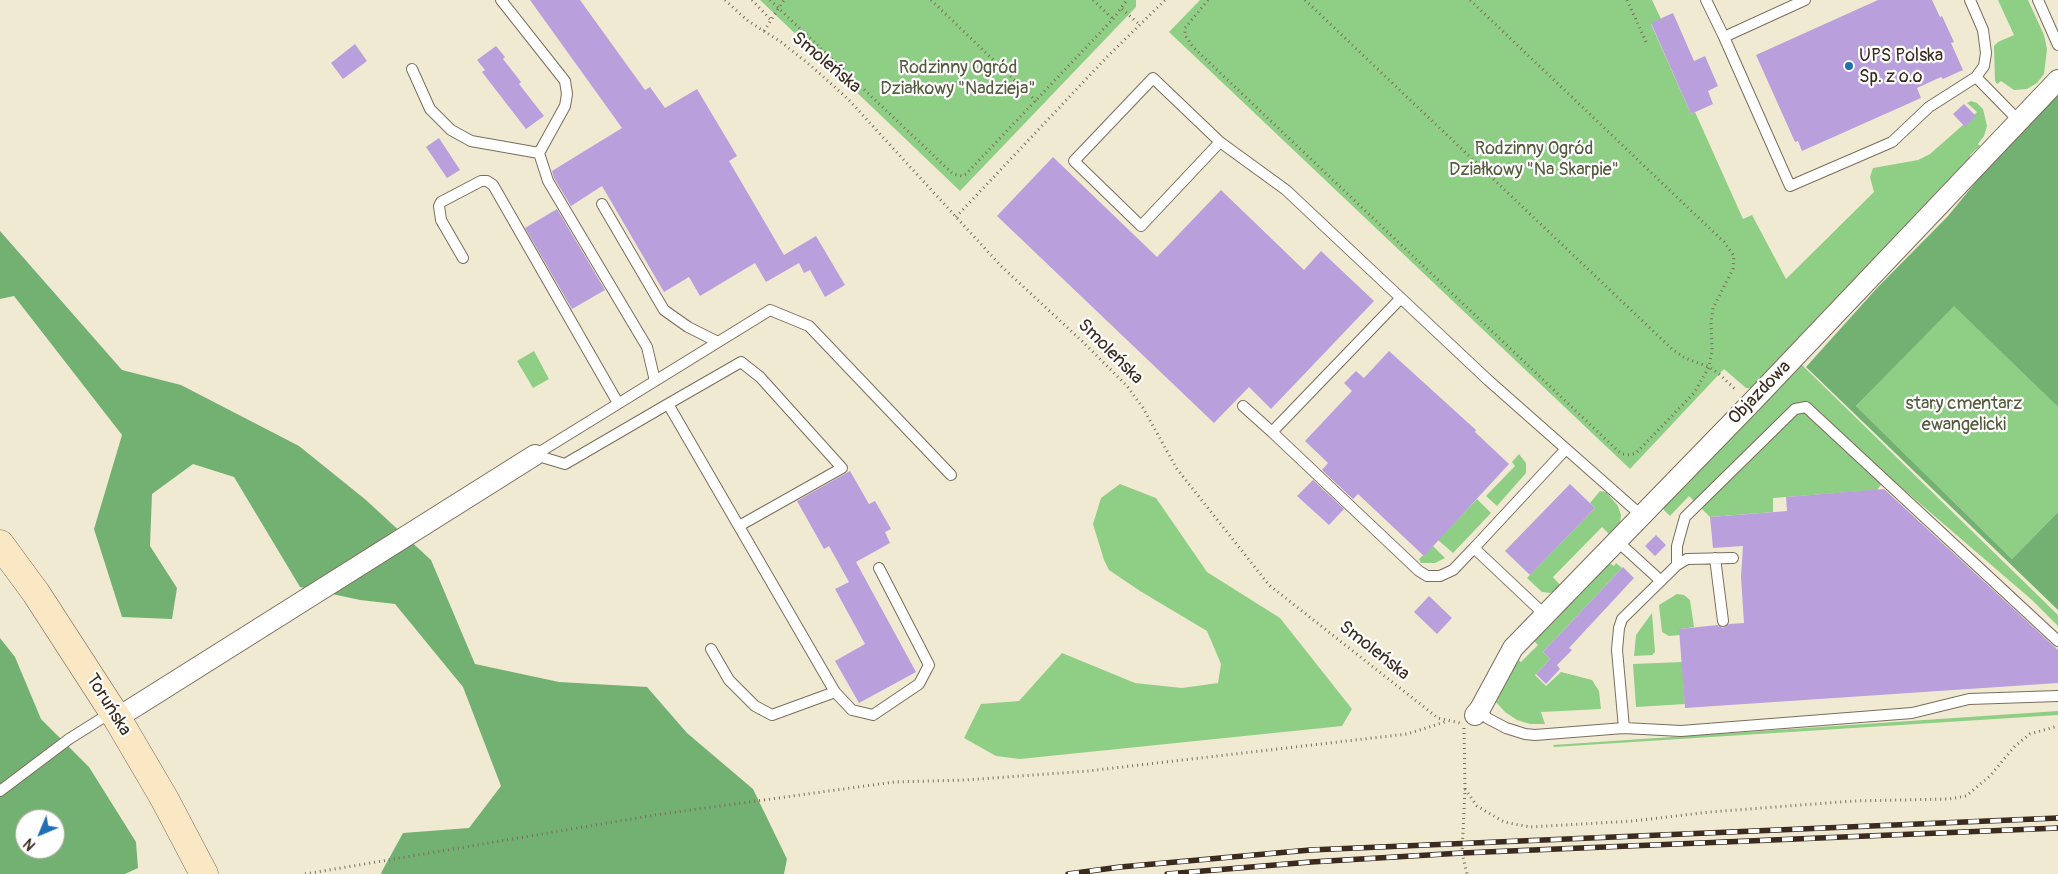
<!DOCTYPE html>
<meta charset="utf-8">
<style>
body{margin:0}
#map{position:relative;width:2058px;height:874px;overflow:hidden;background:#f1ead3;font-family:Pangolin,sans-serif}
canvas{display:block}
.north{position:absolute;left:15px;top:809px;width:50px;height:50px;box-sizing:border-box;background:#fff;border:1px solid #b1aaa5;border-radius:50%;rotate:225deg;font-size:14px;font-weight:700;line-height:20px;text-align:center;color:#3b2a1e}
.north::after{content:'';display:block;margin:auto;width:18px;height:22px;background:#1f6fb2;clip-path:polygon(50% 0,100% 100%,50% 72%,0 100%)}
</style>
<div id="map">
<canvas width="2058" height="874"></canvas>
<div class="north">N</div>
</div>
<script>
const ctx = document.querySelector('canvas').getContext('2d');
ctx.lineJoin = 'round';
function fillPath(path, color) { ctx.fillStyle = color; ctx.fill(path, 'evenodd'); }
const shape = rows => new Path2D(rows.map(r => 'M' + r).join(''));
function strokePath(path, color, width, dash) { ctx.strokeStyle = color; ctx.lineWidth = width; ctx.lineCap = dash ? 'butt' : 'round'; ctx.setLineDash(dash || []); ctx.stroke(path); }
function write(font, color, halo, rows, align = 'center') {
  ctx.font = font + ' Pangolin,sans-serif'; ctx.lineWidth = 4.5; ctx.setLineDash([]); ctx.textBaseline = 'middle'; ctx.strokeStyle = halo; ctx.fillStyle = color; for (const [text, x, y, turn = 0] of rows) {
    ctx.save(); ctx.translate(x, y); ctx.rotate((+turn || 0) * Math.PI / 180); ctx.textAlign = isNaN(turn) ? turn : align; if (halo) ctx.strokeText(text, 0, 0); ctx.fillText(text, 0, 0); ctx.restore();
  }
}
fillPath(shape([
 [760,0,1136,0,1136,7,960,191],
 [1200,0,1652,0,1661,19,1651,24,1691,114,1695,112,1743,219,1752,215,1786,279,1874,192,1870,177,1873,168,1918,160,1930,154,1963,125,1965,126,1975,117,1974,115,1977,112,1967,103,1971,101,1977,103,1983,109,1987,126,1984,136,1978,144,1980,146,1970,155,1972,158,1878,254,1756,385,1751,388,1746,388,1724,369,1630,469,1169,32],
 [1998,0,2028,0,2044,35,2047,49,2044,74,2037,83,2027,89,2014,90,2001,81,1997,84,1995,81,1994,46,1998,42,2014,35],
 [1954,305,2058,407,2058,512,2012,559,1856,406],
 [534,351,549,379,533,388,517,361],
 [1801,364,2058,615,2058,626,2032,600,1888,476,1877,490,1773,498,1773,512,1710,517,1689,496,1670,516,1664,510,1663,507],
 [1519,454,1526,463,1526,473,1497,506,1486,496,1515,466,1512,462],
 [1120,484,1156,498,1207,572,1280,618,1352,709,1342,726,1020,759,996,756,964,738,981,704,1019,701,1062,653,1135,683,1182,688,1218,683,1221,664,1207,631,1140,591,1109,570,1104,560,1093,524,1101,498],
 [1600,491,1606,492,1618,506,1621,515,1620,525,1614,533,1609,534,1602,527,1553,577,1562,587,1550,593,1542,592,1527,578,1595,508,1590,503],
 [1477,499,1491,513,1453,553,1438,540],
 [1433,546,1445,558,1435,563,1421,563,1419,559],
 [1608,562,1614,566,1616,563,1622,568,1543,652,1550,659,1535,675,1546,686,1561,672,1592,680,1599,691,1601,709,1541,712,1545,724,1530,724,1517,720,1505,712,1495,701,1517,659,1521,662,1538,645,1533,640],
 [1677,594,1684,595,1690,600,1694,627,1680,629,1680,635,1669,636,1662,632,1659,605],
 [1652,613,1655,652,1652,655,1634,656,1636,635],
 [1682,662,1685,704,1636,707,1633,664],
 [2058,711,2058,715,1554,747,1553,745]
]), '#8fce85');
fillPath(shape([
 [2058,91,2058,407,1954,306,1856,406,2012,559,2058,512,2058,610,1806,367,1877,288,1948,216,2017,132],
 [0,231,122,370,181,385,299,446,366,500,431,560,475,664,559,682,647,687,687,733,753,789,787,859,784,874,382,874,381,873,403,833,469,828,501,786,463,687,395,604,360,600,300,587,234,477,193,464,152,494,150,546,177,588,172,619,122,617,94,529,122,435,14,296,0,299],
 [0,638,15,657,41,719,89,767,136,842,138,868,125,874,0,874],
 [25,819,55,819,55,849,25,849]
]), '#73b172');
fillPath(shape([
 [530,0,580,0,645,90,650,87,665,108,697,89,737,156,729,161,784,255,816,236,845,285,825,297,810,270,804,273,799,263,766,282,755,263,700,296,689,277,664,292,602,186,571,206,554,178,552,171,622,128],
 [1878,0,1932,0,1940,17,1942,16,1954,42,1951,43,1963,70,1943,79,1941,77,1917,88,1921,98,1802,151,1798,141,1795,142,1756,55],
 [1673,13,1694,61,1705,56,1718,86,1708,91,1713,104,1691,114,1651,23],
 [355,44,367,61,343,79,331,63],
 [496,46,505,57,503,59,521,82,519,84,544,116,526,129,482,72,485,70,477,60],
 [1964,104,1976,116,1965,127,1953,114],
 [439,138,460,170,447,178,426,147],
 [1053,157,1157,257,1221,190,1304,270,1321,251,1374,301,1271,409,1249,387,1214,423,997,216],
 [557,209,605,290,572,309,525,228],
 [1389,351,1476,430,1475,432,1509,464,1424,556,1358,494,1353,499,1322,470,1328,463,1305,441,1352,391,1344,383,1356,371,1364,378],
 [850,471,869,504,875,501,891,529,885,532,890,543,856,562,916,672,859,703,835,661,865,644,835,589,849,582,829,546,824,549,797,501],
 [1313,480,1344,509,1329,525,1297,496],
 [1570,484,1595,508,1530,575,1505,551],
 [1884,489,2058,650,2058,683,1685,708,1679,629,1718,625,1723,628,1729,624,1744,623,1741,577,1743,546,1713,548,1710,517,1787,511,1786,497],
 [1656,535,1666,545,1655,556,1645,546],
 [1623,567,1634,578,1569,648,1572,650,1557,665,1560,669,1546,684,1536,674,1550,659,1543,652],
 [1429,596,1452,618,1437,634,1414,612]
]), '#b99fdc');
const lane = shape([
 [501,0,565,81,567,94,565,106,539,153,548,181,647,347,655,381],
 [1706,0,1724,37],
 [1805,0,1724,37,1790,186,1892,142,1929,107,1976,77,1984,66,1986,53,1983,30,1970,0],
 [2038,0,2058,45],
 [412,69,430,109,451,130,471,141,539,153],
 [1976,77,2019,121],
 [1220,142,1141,226,1074,161,1153,78,1220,142,1286,190,1488,380,1642,516],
 [602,204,664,310,688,327,718,342],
 [463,258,441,220,439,206,441,202,481,181,487,181,493,185,618,403],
 [1400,299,1272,432,1419,571,1427,576,1440,576,1453,570,1474,548],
 [668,404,741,362,760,377,842,468,739,526],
 [1243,406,1272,432],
 [535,455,565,464,668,404,835,692,852,710,873,715,919,684,929,665,879,568],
 [535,455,770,310,809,326,951,475],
 [1617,541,1661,581],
 [1715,558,1723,621],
 [1677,565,1677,546,1685,517,1795,409,1806,407,2058,641],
 [1545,615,1474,548,1566,449],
 [711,649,729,680,755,706,772,715,835,692],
 [1480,709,1487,718,1506,728,1525,734,1535,735,1624,728,1617,650,1619,628,1622,619,1677,565,1687,559,1733,558],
 [1624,728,1681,731,1912,713,1969,699,2058,696],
 [0,791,69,739,112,712]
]);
const street = shape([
 [1475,715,1480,709,1513,648,1751,403,2058,80],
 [117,718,535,455]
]);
const secondary = shape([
 [0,544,36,593,117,718,164,798,204,874]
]);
strokePath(lane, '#7b6d5d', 12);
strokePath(street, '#7b6d5d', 22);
strokePath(secondary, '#7b6d5d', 29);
strokePath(shape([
 [725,0,748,21,781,42,810,65,848,99,1001,266,1083,342,1127,386,1143,408,1177,469,1269,585,1438,718,1460,723],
 [752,0,771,20],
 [770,0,953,174,962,176,966,174,1113,19,1127,0],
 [931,0,1036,101],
 [1093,0,1113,19],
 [1208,0,1185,28,1185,35,1193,47,1617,450,1622,454,1630,455,1636,453,1694,393,1709,367,1712,350,1711,323,1713,308,1733,269,1734,256,1724,242,1470,0],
 [1305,0,1672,349,1685,358,1709,367,1718,373,1737,391],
 [1627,0,1647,44],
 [1122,9,1140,25],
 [764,31,784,0],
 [956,217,1106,58,1165,0],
 [1464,728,1465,789,1462,853,1467,874],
 [1465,789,1477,806,1504,822,1530,827,1633,821,1710,812,1853,801,1949,799,1966,796,1990,776,2015,746,2030,734,2058,726],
 [305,874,655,815,894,782,966,780,1088,771,1407,734,1448,721]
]), '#7b6d5d', 3, [1, 4]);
strokePath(lane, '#fff', 10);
strokePath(street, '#fff', 20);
strokePath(secondary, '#fae7c3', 28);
const rail = shape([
 [1068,874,1120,867,1310,850,2058,818],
 [1167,874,1311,862,1462,853,2058,828]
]);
strokePath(rail, '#3b2a1e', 5.5);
strokePath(rail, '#fff', 4, [11]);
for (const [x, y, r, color] of [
 [1849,66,5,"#1f6fb2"]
]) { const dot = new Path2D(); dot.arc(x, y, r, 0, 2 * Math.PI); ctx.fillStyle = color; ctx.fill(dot); strokePath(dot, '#fff', 2); }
write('18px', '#3b2a1e', '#fff', [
 ["UPS Polska",1859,56],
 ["Sp. z o.o",1859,77]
], 'left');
write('18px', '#3b2a1e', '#fff', [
 ["Smoleńska",826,63,40],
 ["Smoleńska",1110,352,45],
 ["Objazdowa",1760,393,-46],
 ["Smoleńska",1374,651,38],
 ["Toruńska",108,705,58]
]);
write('18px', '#545b3d', '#fff', [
 ["Rodzinny Ogród",958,68],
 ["Działkowy \"Nadzieja\"",958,89],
 ["Rodzinny Ogród",1534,149],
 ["Działkowy \"Na Skarpie\"",1534,170],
 ["stary cmentarz",1964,404],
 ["ewangelicki",1964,425]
]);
</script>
